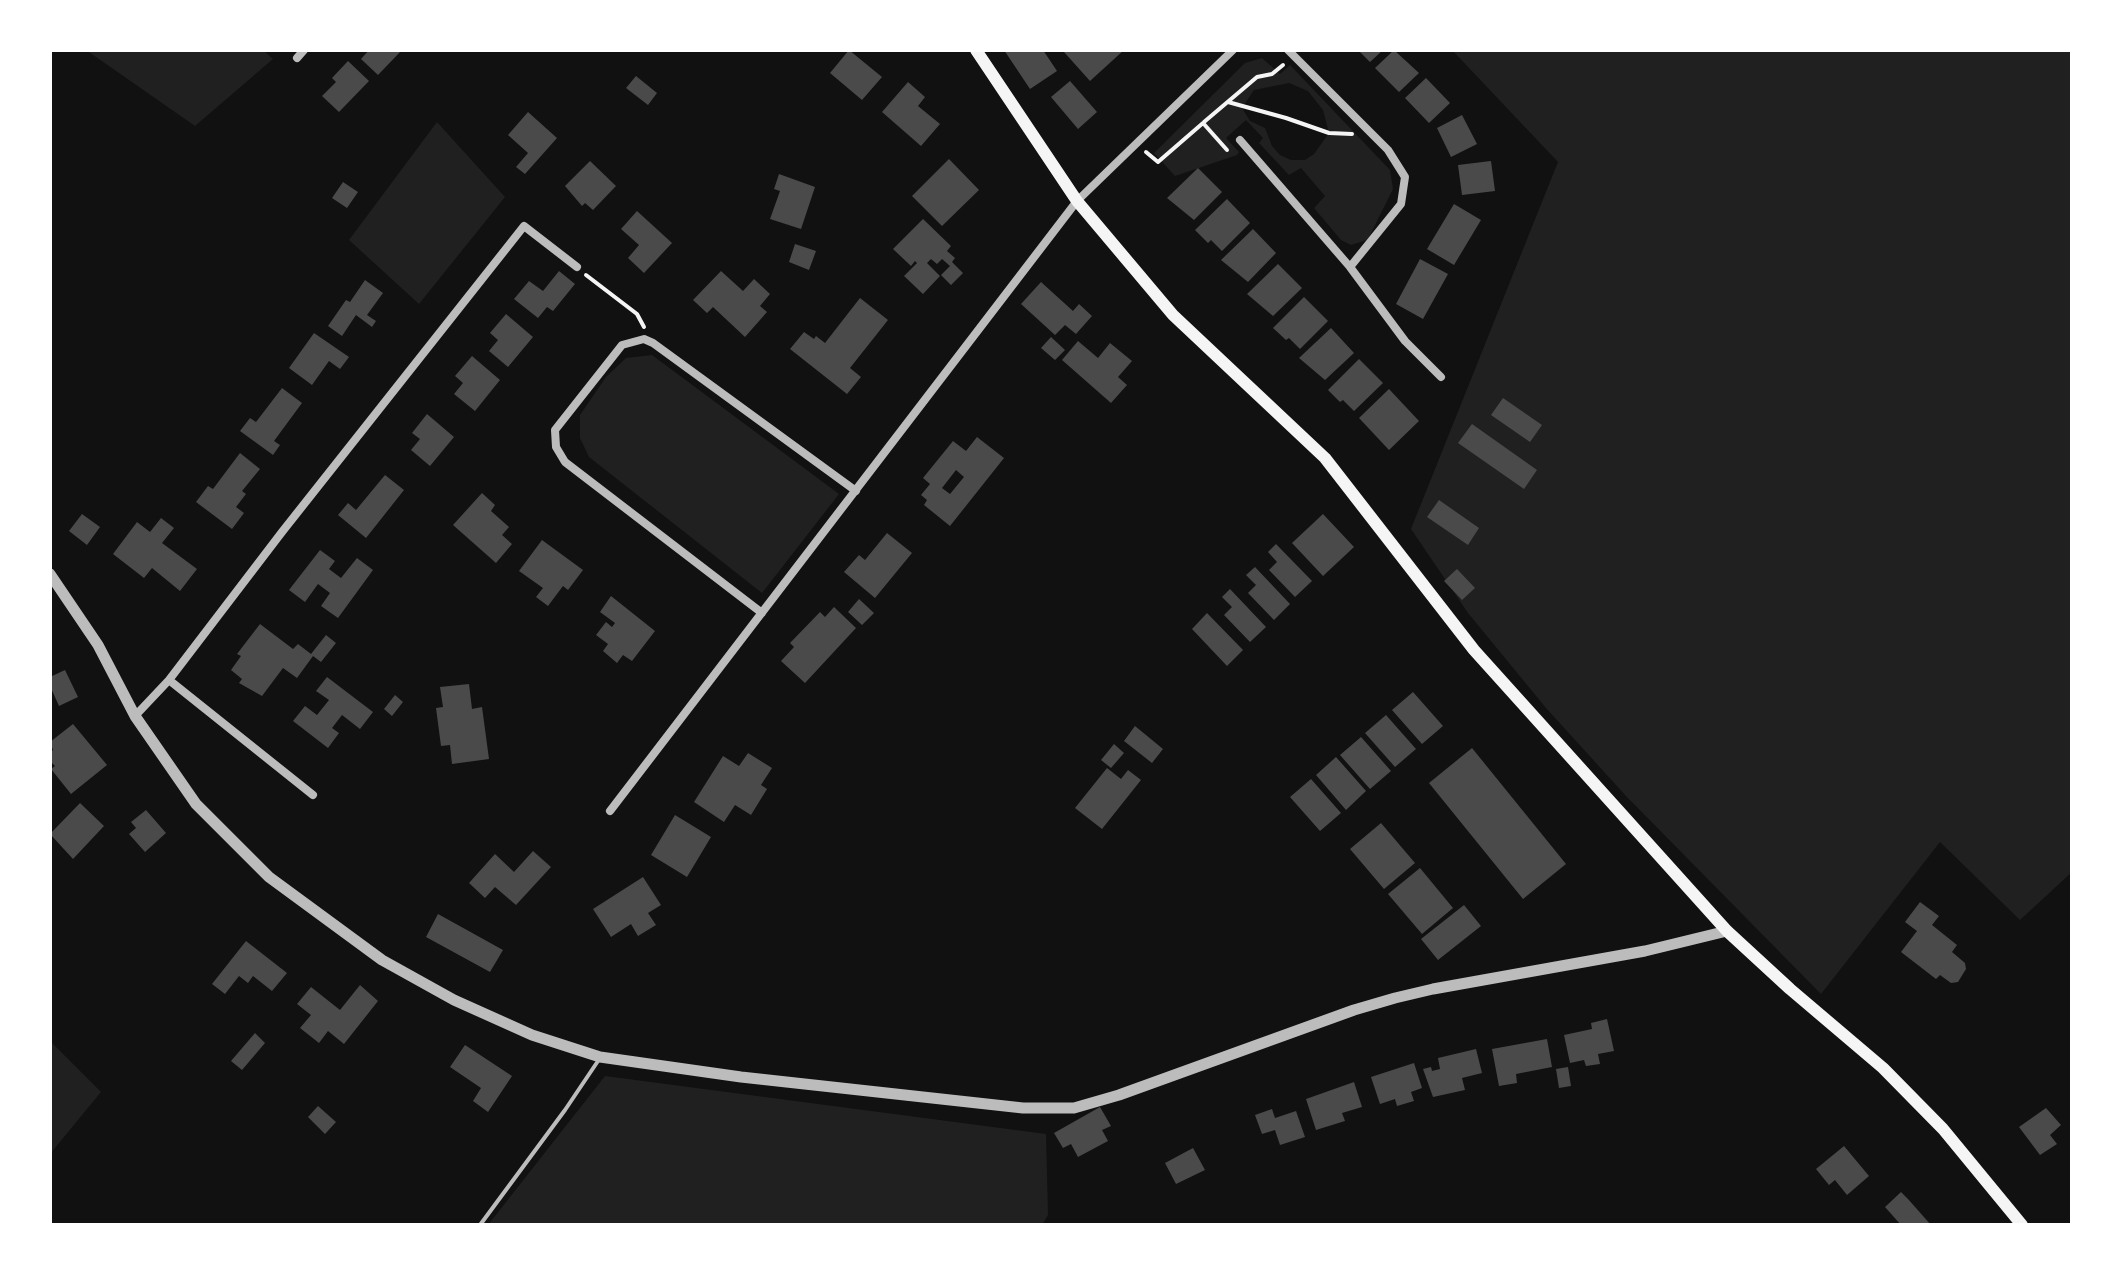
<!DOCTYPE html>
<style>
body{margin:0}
#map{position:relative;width:2122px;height:1275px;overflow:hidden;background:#111;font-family:Cabin,sans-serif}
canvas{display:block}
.frame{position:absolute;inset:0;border:52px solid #fff;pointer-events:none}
</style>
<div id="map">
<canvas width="2122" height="1275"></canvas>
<div class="frame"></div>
</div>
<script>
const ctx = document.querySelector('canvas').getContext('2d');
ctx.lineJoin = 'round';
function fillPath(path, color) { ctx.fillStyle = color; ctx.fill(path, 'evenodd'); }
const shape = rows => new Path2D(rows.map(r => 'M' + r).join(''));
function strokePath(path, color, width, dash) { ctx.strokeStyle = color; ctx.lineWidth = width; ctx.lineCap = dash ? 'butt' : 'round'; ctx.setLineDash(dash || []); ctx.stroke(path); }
fillPath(shape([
 [86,50,263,50,273,59,195,126],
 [1452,50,2072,50,2072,872,2020,920,1940,842,1821,994,1626,796,1546,708,1468,613,1411,529,1558,162],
 [1262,58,1280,74,1290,65,1390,170,1393,189,1368,239,1364,241,1351,245,1341,240,1314,208,1325,196,1301,168,1289,175,1259,143,1263,138,1246,120,1226,138,1239,152,1237,155,1175,176,1154,153,1245,63],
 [1289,83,1308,91,1323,110,1329,133,1314,154,1305,160,1291,160,1280,155,1272,146,1265,128,1250,121,1242,108,1254,90],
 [437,122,505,197,419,304,349,240],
 [652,355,839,494,762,593,589,457,580,438,580,415,606,377,626,358],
 [50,1041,101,1092,50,1154],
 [605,1076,1046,1134,1048,1215,1042,1225,488,1225]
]), '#202020');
fillPath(shape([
 [369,50,402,50,378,75,361,59],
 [849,50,882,77,862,100,830,73],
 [1004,50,1043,50,1057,71,1030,89],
 [1066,50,1124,50,1090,81,1064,52],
 [1358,50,1383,50,1370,62],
 [1394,50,1419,73,1399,92,1375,68],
 [348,61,369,81,339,112,322,96,336,82,332,78],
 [636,76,657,93,648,105,626,88],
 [1426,78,1450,103,1429,123,1405,98],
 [1070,81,1097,112,1078,129,1051,97],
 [908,82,925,97,918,106,940,124,921,146,882,112],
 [528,112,557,138,525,174,516,167,528,153,508,135],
 [1462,115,1477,144,1451,157,1437,128],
 [949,159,979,190,942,226,912,196],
 [590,161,616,186,593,210,585,203,582,206,565,186],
 [1491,161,1495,191,1462,195,1458,165],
 [1198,168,1222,192,1194,220,1167,198],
 [779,174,815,187,801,229,770,219,780,191,774,189],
 [343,182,358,192,347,208,332,198],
 [1227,199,1250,223,1222,251,1211,240,1208,243,1195,230],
 [1454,204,1481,220,1454,265,1427,249],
 [637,211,672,243,644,273,628,258,639,245,621,229],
 [923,219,951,246,947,251,955,258,952,262,963,273,951,285,941,275,950,266,942,259,937,264,931,259,927,263,940,276,923,294,904,276,917,263,915,261,911,266,893,249],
 [1253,229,1276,253,1248,282,1221,260],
 [795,244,816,251,809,270,789,262],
 [1420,259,1448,274,1423,319,1396,304],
 [1278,264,1302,288,1273,316,1247,294],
 [559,271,575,284,553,311,547,307,538,318,514,299,529,281,543,291],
 [721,271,743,291,754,279,770,294,760,306,767,312,745,337,713,307,707,313,693,300],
 [365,280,383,293,367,315,376,321,372,327,356,315,342,336,328,326,346,300,350,302],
 [1041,282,1073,311,1079,304,1092,316,1076,334,1065,325,1055,335,1021,304],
 [1304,297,1328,321,1300,349,1289,338,1286,340,1273,328],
 [860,298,888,320,850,368,861,377,847,394,790,349,804,332,814,339,816,336,825,343],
 [506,314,533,337,508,367,489,351,498,340,490,333],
 [1331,328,1354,353,1325,380,1299,358],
 [314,333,349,357,340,369,329,361,312,385,289,368],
 [1051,337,1065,350,1055,360,1041,348],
 [1078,341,1098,358,1110,343,1132,361,1118,377,1127,385,1111,403,1062,360],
 [472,356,500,380,475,411,454,394,463,383,455,376],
 [1359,359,1383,383,1354,411,1343,400,1340,402,1328,390],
 [282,388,302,403,274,441,280,445,273,455,240,431,250,418,256,422],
 [1389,389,1419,421,1389,450,1359,418],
 [1503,398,1542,425,1530,442,1491,415],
 [427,414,454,437,430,466,411,450,420,439,412,433],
 [1472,424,1537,470,1524,489,1458,443],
 [977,437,1004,458,950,526,924,505,927,500,921,495,930,484,923,478,953,441,966,451],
 [956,470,964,477,950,494,942,488],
 [240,453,260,469,242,491,246,494,236,507,244,513,232,529,196,502,208,486,213,489],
 [385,475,404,490,366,538,338,515,348,503,356,510],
 [482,493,495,505,491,511,509,527,502,535,512,544,496,563,453,525],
 [1439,500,1479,528,1468,545,1427,517],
 [82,514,100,527,87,545,69,531],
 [1323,514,1354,547,1323,576,1292,543],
 [161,518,174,528,162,543,197,569,180,591,152,568,144,578,113,554,137,522,150,532],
 [887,533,912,553,875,598,844,572,859,555,865,560],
 [542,540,583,570,568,590,563,586,548,606,536,597,543,588,519,571],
 [1276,544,1312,581,1295,597,1269,570,1277,562,1268,552],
 [320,550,335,561,329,569,341,578,357,558,373,570,338,618,321,606,330,593,318,584,305,602,289,590],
 [1255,567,1290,604,1274,620,1248,593,1256,585,1246,575],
 [1457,569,1475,588,1462,600,1444,581],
 [1230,589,1266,627,1250,642,1224,615,1232,607,1222,597],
 [611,596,655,631,632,661,623,655,617,663,603,651,608,644,596,635,606,622,612,627,615,623,600,612],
 [859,599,874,613,862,625,848,612],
 [834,607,856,628,805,683,781,661,794,647,790,643,820,612,825,617],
 [1207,613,1243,650,1227,666,1192,629],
 [260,624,293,649,298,644,311,654,326,635,336,643,321,662,313,656,297,678,283,668,262,696,239,683,242,679,231,670,241,656,237,654],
 [65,670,78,697,59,706,50,686,50,677],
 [327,677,373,712,360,729,342,715,332,728,339,733,328,748,293,721,305,706,317,715,329,700,316,691],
 [469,684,472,709,482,707,489,759,452,764,450,745,441,746,436,708,443,707,440,687],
 [1413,692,1443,726,1422,744,1392,710],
 [395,695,403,702,392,716,384,709],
 [1386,715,1416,749,1395,767,1365,733],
 [73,724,107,765,71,794,51,769,55,766,50,761,50,753,53,750,50,742],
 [1135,726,1163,749,1152,763,1124,741],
 [1361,737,1391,771,1370,789,1340,755],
 [1114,744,1124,753,1111,768,1101,760],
 [1472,748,1566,864,1523,899,1429,783],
 [748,753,772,768,761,785,767,789,751,815,735,805,724,822,694,802,723,756,739,766],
 [1336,757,1366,791,1346,810,1316,775],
 [1107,768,1121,779,1128,770,1141,780,1102,829,1075,808],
 [1311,779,1341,813,1320,831,1290,797],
 [80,803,104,826,73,859,50,834],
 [146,810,166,833,145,852,129,834,136,828,131,822],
 [675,815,711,837,687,877,651,855],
 [1381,823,1415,863,1384,889,1350,849],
 [533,851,551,867,516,905,495,887,485,898,469,883,495,854,514,872],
 [1420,868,1453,908,1422,934,1388,894],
 [643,877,661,905,648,913,656,925,638,936,631,924,611,937,593,909],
 [1920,902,1939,916,1932,925,1957,945,1952,952,1965,963,1966,969,1958,982,1951,983,1940,975,1936,979,1901,952,1917,931,1905,922],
 [1464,905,1481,926,1438,960,1421,939],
 [438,914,503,950,490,972,426,937],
 [246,941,287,973,272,991,253,976,248,983,239,976,225,994,212,984],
 [360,985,378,1001,344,1044,328,1031,319,1043,300,1028,311,1015,297,1004,311,987,340,1010],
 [1607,1019,1614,1051,1598,1054,1600,1064,1586,1066,1584,1060,1570,1063,1564,1035,1592,1029,1591,1023],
 [255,1033,265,1043,242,1070,231,1061],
 [1547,1039,1552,1067,1516,1074,1517,1083,1499,1086,1492,1049],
 [465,1045,512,1076,488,1112,473,1101,481,1088,450,1067],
 [1476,1049,1482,1073,1462,1078,1465,1090,1433,1097,1423,1069,1431,1067,1432,1071,1440,1069,1438,1058],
 [1414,1063,1422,1088,1411,1092,1414,1101,1397,1106,1395,1099,1380,1104,1371,1077],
 [1568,1067,1571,1086,1559,1088,1556,1069],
 [1354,1082,1362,1107,1342,1113,1345,1121,1316,1130,1306,1099],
 [318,1106,336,1122,325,1134,308,1117],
 [1100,1107,1111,1126,1102,1130,1108,1141,1078,1157,1071,1144,1063,1148,1054,1133],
 [2046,1108,2061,1125,2050,1135,2057,1144,2040,1155,2019,1127],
 [1272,1109,1275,1118,1296,1111,1305,1137,1280,1145,1275,1130,1262,1134,1255,1115],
 [1844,1146,1869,1176,1847,1195,1835,1180,1829,1185,1816,1169],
 [1193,1148,1205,1170,1176,1184,1165,1163],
 [1901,1192,1908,1199,1931,1225,1901,1225,1885,1207]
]), '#4a4a4a');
strokePath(shape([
 [1228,102,1286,118,1329,133,1352,134],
 [1204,122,1257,77,1272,74,1283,65],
 [1146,152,1158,162,1203,123,1227,150],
 [586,275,637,314,644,327]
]), '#f5f5f5', 4);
strokePath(shape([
 [480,1225,565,1110,600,1058]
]), '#bcbcbc', 4);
strokePath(shape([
 [1288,50,1388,150,1405,177,1401,204,1350,267],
 [297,58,304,50],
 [1240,140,1350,267,1405,341,1441,377],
 [762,613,565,462,556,447,555,430,622,345,644,339,653,343,856,491],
 [169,680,313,795],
 [135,716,169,680,282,532,524,226,577,267],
 [610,811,1077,201,1233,50]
]), '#bcbcbc', 8);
strokePath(shape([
 [50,574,98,645,135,716,196,804,269,877,382,960,454,1000,532,1035,600,1057,741,1077,1023,1108,1074,1108,1119,1095,1354,1010,1395,998,1433,989,1645,951,1727,931]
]), '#bcbcbc', 11);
strokePath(shape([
 [976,50,1077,201,1173,315,1325,458,1474,650,1727,931,1790,989,1883,1068,1943,1129,2022,1225]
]), '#f5f5f5', 12);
</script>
